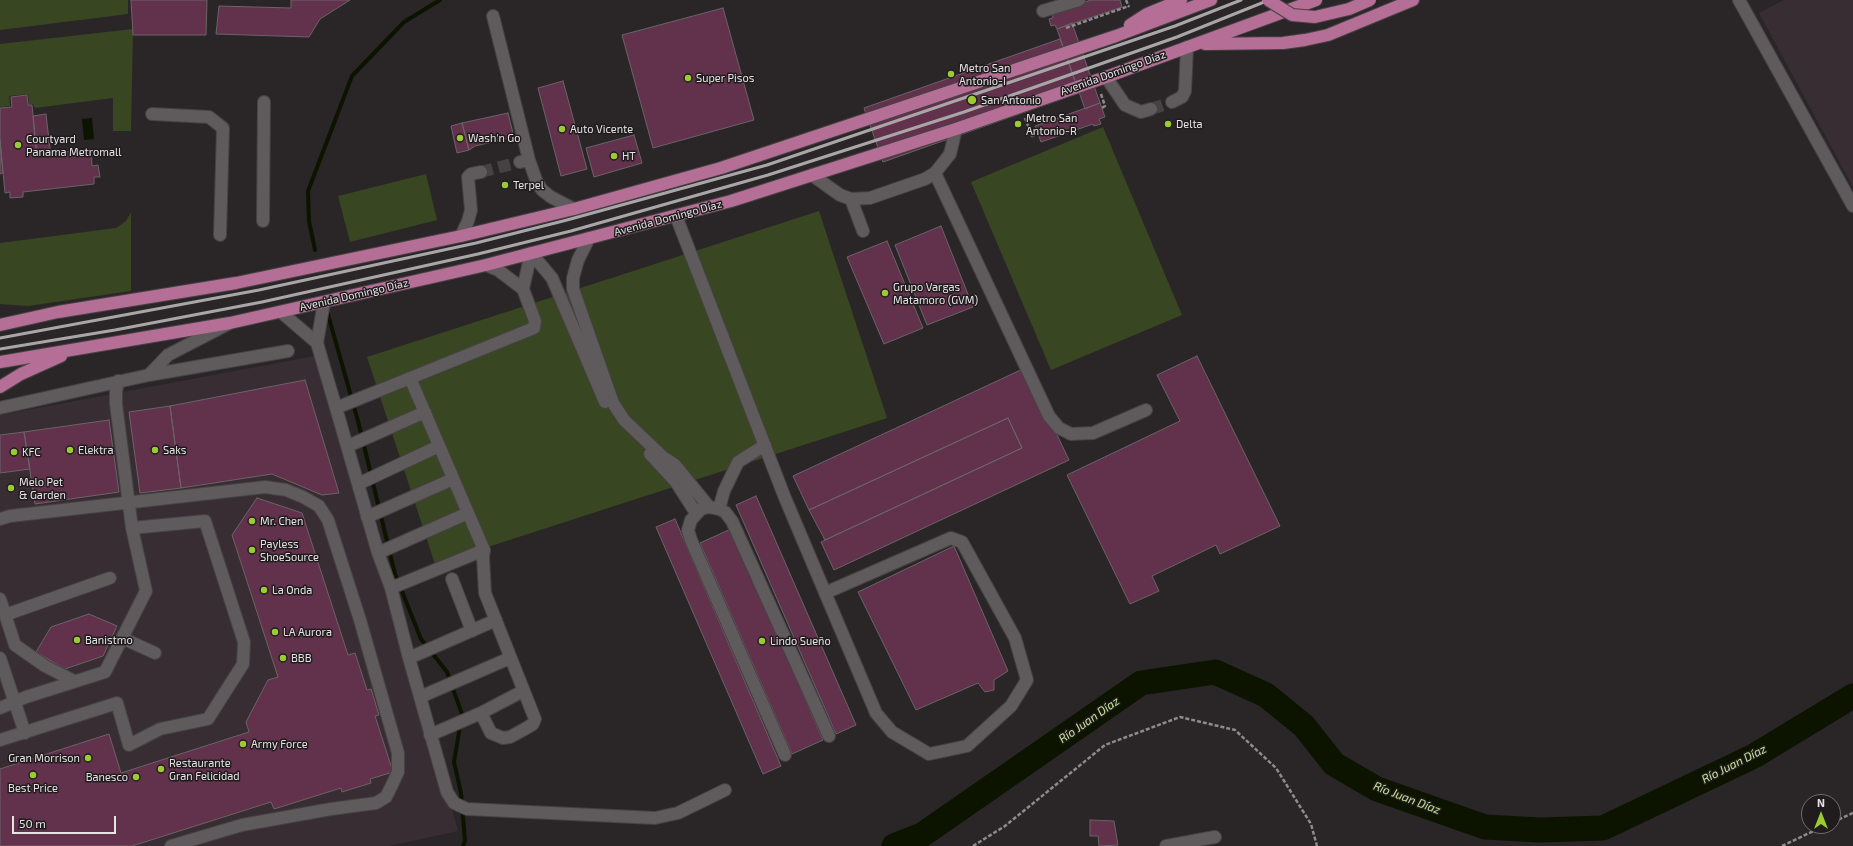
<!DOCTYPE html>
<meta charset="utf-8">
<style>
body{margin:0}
#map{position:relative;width:1853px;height:846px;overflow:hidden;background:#2a2628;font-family:"Exo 2",sans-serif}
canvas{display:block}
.north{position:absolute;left:1801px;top:794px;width:40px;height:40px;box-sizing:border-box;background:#201c1e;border:1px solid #6f6c6e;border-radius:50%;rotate:0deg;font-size:11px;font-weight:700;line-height:16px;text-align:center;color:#e6e3e5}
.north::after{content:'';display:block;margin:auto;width:14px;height:18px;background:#9bcb33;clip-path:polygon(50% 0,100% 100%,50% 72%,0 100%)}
.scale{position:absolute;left:12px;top:816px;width:104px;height:18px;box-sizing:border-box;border:2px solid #e6e3e5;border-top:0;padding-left:5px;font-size:12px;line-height:14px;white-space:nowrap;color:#e6e3e5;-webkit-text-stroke:3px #201c1e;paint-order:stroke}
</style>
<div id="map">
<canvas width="1853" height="846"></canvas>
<div class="north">N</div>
<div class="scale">50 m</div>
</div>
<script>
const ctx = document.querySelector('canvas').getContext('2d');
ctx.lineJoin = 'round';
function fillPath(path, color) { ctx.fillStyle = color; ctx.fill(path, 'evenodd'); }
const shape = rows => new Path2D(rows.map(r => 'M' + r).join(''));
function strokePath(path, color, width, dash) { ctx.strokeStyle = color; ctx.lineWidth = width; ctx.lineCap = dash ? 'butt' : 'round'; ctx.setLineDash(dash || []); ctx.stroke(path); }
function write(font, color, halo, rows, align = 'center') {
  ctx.font = font + ' "Exo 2",sans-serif'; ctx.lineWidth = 3; ctx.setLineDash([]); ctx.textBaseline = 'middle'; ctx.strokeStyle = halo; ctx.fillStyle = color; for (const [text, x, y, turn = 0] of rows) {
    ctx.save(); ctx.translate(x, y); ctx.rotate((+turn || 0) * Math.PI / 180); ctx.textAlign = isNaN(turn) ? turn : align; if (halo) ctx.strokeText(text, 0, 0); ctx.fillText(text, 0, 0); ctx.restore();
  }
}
fillPath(shape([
 [1784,0,1853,0,1853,187,1759,13],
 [320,355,458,831,389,846,0,846,0,415]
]), '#382d32');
fillPath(shape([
 [0,0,128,0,128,14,0,30],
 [133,29,131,131,113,131,113,98,35,108,33,104,29,104,28,94,9,96,10,106,0,107,0,44],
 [1103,127,1182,315,1051,370,971,182],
 [426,174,437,220,350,242,338,196],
 [819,211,887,418,435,564,367,357],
 [131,212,131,291,28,306,0,304,0,243,116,228,126,221]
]), '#384621');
fillPath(shape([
 [92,118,94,139,84,140,82,119]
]), '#0c1400');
strokePath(shape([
 [315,250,309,221,308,191,352,76,404,22,440,0],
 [327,311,358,421,395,574,421,639,447,672,462,714,454,762,461,793,465,841,463,846]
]), '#0c1400', 4);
strokePath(shape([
 [894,846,922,835,1141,683,1215,672,1266,695,1304,726,1334,764,1377,789,1485,827,1540,830,1603,828,1754,756,1853,696]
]), '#0c1400', 25);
const building = shape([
 [131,0,207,0,206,35,133,35,131,0],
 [291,0,350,0,320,19,309,37,216,34,219,6,291,8,291,0],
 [1091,0,1120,0,1122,7,1057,29,1055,25,1051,26,1049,19,1053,18,1052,13,1091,0],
 [723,8,754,120,653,148,622,35,723,8],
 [1072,23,1100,103,1085,109,1057,29,1072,23],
 [1060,39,1079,93,883,162,864,108,1060,39],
 [563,81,587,169,561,176,538,88,563,81],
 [27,95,28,105,32,105,37,155,91,149,92,166,98,165,100,177,94,177,94,184,23,192,23,197,10,198,10,192,5,193,0,140,0,108,12,107,11,97,27,95],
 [1100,103,1105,117,1099,119,1101,124,1094,126,1093,124,1041,142,1035,126,1100,103],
 [508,113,514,137,475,146,469,150,462,123,508,113],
 [46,114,50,149,36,150,33,116,46,114],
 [462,123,469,150,457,153,451,126,462,123],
 [634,135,642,163,594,177,586,148,634,135],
 [0,140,3,173,0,174,0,140],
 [941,226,973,307,927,325,895,245,941,226],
 [887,241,923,328,884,344,847,257,887,241],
 [1197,356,1280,526,1220,554,1216,545,1152,576,1159,591,1130,604,1067,475,1180,421,1157,375,1197,356],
 [1025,368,1069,460,834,570,821,542,1022,448,1008,418,809,510,793,476,1025,368],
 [305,380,339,493,322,495,272,474,181,488,170,406,305,380],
 [170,406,181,488,140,493,129,412,170,406],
 [1008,418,1022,448,825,540,809,510,1008,418],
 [109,420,119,492,35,504,24,432,109,420],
 [24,432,30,469,0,473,0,435,24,432],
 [756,496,856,725,836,734,736,505,756,496],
 [257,498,302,513,348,655,355,653,367,690,371,689,379,715,375,716,393,772,370,779,371,783,342,792,341,788,274,809,271,802,132,846,0,846,0,769,109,734,121,773,249,732,246,722,268,680,278,677,232,535,257,498],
 [675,519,781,766,763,774,656,527,675,519],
 [731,529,823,740,792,754,700,543,731,529],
 [954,546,1008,671,994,680,994,690,985,692,978,683,916,710,858,592,954,546],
 [89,614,117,626,103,656,65,669,36,652,51,627,89,614],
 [1090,820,1114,821,1118,845,1099,846,1098,836,1090,836,1090,820]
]);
fillPath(building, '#62314c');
strokePath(building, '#6a6467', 1);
strokePath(shape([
 [1151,109,1172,102],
 [481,172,520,162]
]), '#464244', 12, [12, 6]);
const minor = shape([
 [1739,0,1853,206],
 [1043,11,1079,0],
 [493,16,529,160],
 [1106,77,1125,105,1141,112,1151,109],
 [1172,102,1182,97,1185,91,1187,47],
 [152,114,209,117,223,128,220,235],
 [520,162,529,160,536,180,542,190,551,197,574,209],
 [935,173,1049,416,1059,428,1071,434,1093,433,1146,410],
 [812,175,840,195,851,199,870,198,925,179,935,173,950,154,956,129],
 [851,199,863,231],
 [676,216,785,498,876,713,892,732,929,754,967,746,1011,706,1027,680,1015,638,962,542,951,538,825,593],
 [263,221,264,102],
 [461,236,468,221,471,210,468,177,471,174,481,172],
 [589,238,578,260,573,278,573,289,613,403,624,420,663,457,675,465,709,507],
 [531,253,552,278,605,402],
 [523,289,531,253],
 [324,302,317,343,336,408,534,328,535,321,523,289,498,270,486,265],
 [281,312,317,343],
 [149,375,168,355,228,324],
 [410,378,484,550,483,557,485,593,535,719,533,724,523,730,510,737,503,738,491,733,481,713],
 [0,408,149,375,288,351],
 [336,408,378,553,391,588,409,658,447,792,454,803,467,809,655,818,678,813,725,790],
 [348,446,425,412],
 [650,454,676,482,696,513],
 [358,484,439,446],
 [719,509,724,491,738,462,765,445],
 [367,517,453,479],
 [0,519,10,516,265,487,286,490,303,497,319,506,328,520,360,620,398,753,398,772,392,785,386,797,376,803,331,809,242,825,171,846],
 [378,553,468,513],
 [452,579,472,631],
 [391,588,484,550],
 [0,599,15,645,45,666,74,681],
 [5,615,110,578],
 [122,638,155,653],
 [0,658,25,733],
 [409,658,496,620],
 [420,697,510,658],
 [0,708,26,697,105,672,146,591,132,528,116,404,116,392,118,381],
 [430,735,481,713,523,691],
 [0,740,117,703,129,745,160,729,208,719,243,664,244,642,205,521,132,528],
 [785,755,691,540,688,530,691,520,701,509,709,507,719,509,725,512,732,521,829,736],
 [1166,846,1215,837]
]);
const major = shape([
 [1130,25,1147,14,1181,0],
 [1205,44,1283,43,1305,40,1328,35,1413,0],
 [0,325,58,312,236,283,461,236,574,209,721,168,1116,36,1211,0],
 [0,362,230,323,486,265,731,201,956,129,1106,77,1316,0],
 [0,387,21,374,61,356]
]);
strokePath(minor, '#464244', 14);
strokePath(major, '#464244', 14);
strokePath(shape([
 [1126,0,1129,7],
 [1066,28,1129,6],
 [1101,94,1105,106,1102,108],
 [1025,118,1032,136,1038,134],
 [1833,822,1853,813],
 [973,846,1005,826,1105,745,1180,717,1235,730,1276,768,1311,824,1317,846],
 [1782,846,1824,826]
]), '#8e8b8d', 2.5, [4, 2]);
strokePath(minor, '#5f5a5c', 12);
strokePath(major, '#b56f96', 12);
strokePath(shape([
 [0,338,259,290,476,243,567,220,767,165,1175,26,1241,0],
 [0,349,115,330,262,302,478,254,571,231,768,175,964,112,1177,37,1269,0]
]), '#a9a6a8', 3);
const majorBridge = shape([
 [1268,0,1292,15,1315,17,1349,9,1370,0]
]);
strokePath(majorBridge, '#464244', 14, []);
strokePath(majorBridge, '#b56f96', 12);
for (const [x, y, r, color] of [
 [951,74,4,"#9bcb33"],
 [688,78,4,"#9bcb33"],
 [972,100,5,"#9bcb33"],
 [1018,124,4,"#9bcb33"],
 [1168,124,4,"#9bcb33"],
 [562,129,4,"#9bcb33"],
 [460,138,4,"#9bcb33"],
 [18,145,4,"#9bcb33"],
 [614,156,4,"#9bcb33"],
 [505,185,4,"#9bcb33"],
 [885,293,4,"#9bcb33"],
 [70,450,4,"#9bcb33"],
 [155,450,4,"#9bcb33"],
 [14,452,4,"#9bcb33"],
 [11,488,4,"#9bcb33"],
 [252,521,4,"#9bcb33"],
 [252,550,4,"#9bcb33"],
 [264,590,4,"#9bcb33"],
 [275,632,4,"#9bcb33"],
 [77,640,4,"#9bcb33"],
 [762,641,4,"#9bcb33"],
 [283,658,4,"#9bcb33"],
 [243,744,4,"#9bcb33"],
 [88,758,4,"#9bcb33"],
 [161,769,4,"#9bcb33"],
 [33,775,4,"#9bcb33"],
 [136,777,4,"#9bcb33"]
]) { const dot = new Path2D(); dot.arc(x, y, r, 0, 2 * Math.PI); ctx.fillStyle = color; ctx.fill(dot); strokePath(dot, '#201c1e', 1.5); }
write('11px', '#e6e3e5', '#201c1e', [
 ["Metro San",959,68],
 ["Antonio-I",959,81],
 ["Super Pisos",696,78],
 ["San Antonio",981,100],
 ["Metro San",1026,118],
 ["Antonio-R",1026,131],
 ["Delta",1176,124],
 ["Auto Vicente",570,129],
 ["Wash'n Go",468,138],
 ["Courtyard",26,139],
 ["Panama Metromall",26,152],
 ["HT",622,156],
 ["Terpel",513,185],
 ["Grupo Vargas",893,287],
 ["Matamoro (GVM)",893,300],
 ["Elektra",78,450],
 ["Saks",163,450],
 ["KFC",22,452],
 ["Melo Pet",19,482],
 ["& Garden",19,495],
 ["Mr. Chen",260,521],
 ["Payless",260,544],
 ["ShoeSource",260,557],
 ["La Onda",272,590],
 ["LA Aurora",283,632],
 ["Banistmo",85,640],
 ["Lindo Sueño",770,641],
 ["BBB",291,658],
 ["Army Force",251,744],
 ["Gran Morrison",80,758,"right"],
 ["Restaurante",169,763],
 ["Gran Felicidad",169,776],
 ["Banesco",128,777,"right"],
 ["Best Price",33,788,"center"]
], 'left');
write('11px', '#e6e3e5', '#201c1e', [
 ["Avenida Domingo Díaz",1113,73,-20],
 ["Avenida Domingo Díaz",668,218,-15],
 ["Avenida Domingo Díaz",354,295,-13]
]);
write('italic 12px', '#c3e292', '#201c1e', [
 ["Río Juan Díaz",1089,720,-35],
 ["Río Juan Díaz",1734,764,-27],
 ["Río Juan Díaz",1407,798,21]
]);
</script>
